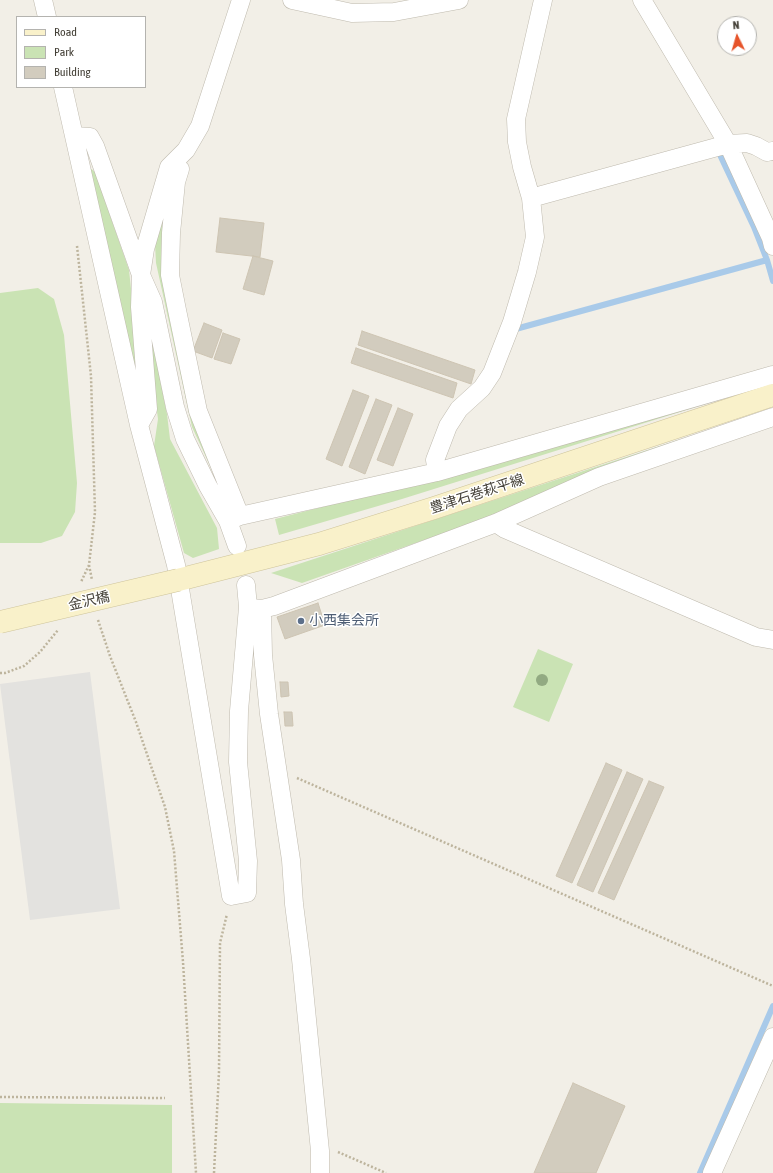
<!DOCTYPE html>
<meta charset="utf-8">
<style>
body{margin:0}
#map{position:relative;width:773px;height:1173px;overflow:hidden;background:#f2efe7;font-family:"Asap Condensed",sans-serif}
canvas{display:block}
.legend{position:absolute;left:16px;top:16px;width:130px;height:72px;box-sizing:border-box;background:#fff;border:1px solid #b4b3af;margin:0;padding:5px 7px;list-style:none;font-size:12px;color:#444037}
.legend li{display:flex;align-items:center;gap:8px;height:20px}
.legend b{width:20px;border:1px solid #b4b3af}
.north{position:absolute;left:717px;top:16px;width:40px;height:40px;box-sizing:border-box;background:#fff;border:1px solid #b4b3af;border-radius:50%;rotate:355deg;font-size:11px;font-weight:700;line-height:16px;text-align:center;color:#444037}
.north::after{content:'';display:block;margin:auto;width:14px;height:18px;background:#e6542a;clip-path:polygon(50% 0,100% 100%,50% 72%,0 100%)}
</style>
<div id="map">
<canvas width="773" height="1173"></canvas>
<ul class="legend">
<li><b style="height:5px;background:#f9f1ca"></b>Road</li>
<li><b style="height:11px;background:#cae3b4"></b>Park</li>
<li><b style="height:11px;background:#d2ccbe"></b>Building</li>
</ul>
<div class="north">N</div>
</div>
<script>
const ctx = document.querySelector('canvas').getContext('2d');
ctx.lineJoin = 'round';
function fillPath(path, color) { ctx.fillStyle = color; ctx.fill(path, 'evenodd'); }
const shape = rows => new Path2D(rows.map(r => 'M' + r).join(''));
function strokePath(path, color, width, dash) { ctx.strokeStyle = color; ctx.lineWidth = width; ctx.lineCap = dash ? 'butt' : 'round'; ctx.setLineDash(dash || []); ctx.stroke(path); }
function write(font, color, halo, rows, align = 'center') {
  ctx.font = font + ' "Asap Condensed","Noto Sans JP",sans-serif'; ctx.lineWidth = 3; ctx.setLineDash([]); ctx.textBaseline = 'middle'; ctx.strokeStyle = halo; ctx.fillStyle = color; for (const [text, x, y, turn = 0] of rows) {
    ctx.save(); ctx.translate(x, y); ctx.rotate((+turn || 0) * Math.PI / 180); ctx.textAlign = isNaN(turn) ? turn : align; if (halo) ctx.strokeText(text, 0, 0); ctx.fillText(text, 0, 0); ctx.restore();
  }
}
fillPath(shape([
 [90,168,95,172,129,270,141,382,137,383],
 [170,195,162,251,224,496,192,427,156,263,155,244],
 [38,288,54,299,64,335,77,483,75,512,62,536,41,543,0,543,0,293],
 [148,344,153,344,167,414,170,439,217,528,219,549,193,558,184,553,154,446,158,419],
 [766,385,402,499,279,535,275,519,424,481],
 [773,409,478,521,302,583,271,573],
 [538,649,573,664,549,722,513,707],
 [0,1103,172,1105,172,1173,0,1173]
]), '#cae3b4');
fillPath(shape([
 [90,672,120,909,30,920,0,684]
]), '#e3e2df');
strokePath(shape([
 [721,157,754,227,767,260,773,281],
 [512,330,767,260],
 [700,1173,773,1006]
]), '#a9cae9', 6);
const building = shape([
 [220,218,264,223,260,257,216,252,220,218],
 [253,256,273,261,264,295,243,289,253,256],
 [204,323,222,330,212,358,193,351,204,323],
 [362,331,475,370,471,384,358,345,362,331],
 [223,333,240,339,231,364,214,359,223,333],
 [356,348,457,383,453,398,351,363,356,348],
 [353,390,369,396,342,466,326,459,353,390],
 [376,399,392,405,365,474,349,467,376,399],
 [398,408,413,414,393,466,377,460,398,408],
 [318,603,325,625,285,639,277,617,318,603],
 [280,682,288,682,289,696,281,697,280,682],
 [284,712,292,712,293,726,285,726,284,712],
 [606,763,622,770,572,883,556,876,606,763],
 [627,772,643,779,593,892,577,885,627,772],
 [649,781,664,787,614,900,598,893,649,781],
 [573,1083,625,1106,596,1173,534,1173,573,1083]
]);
fillPath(building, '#d2ccbe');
strokePath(building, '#cdc4b2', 1);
const street = shape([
 [43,0,47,17],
 [292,0,352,13,394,12,459,0],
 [642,0,728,144,771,238,773,246],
 [63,87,139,425,176,565,231,896,247,893,248,861,238,762,239,711,248,607,246,585],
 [74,136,90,137,95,146,141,275,153,302,175,407,185,439,208,486,228,521,237,546],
 [180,169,176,182,171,233,170,275,177,310,198,411,240,516],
 [531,198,728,144,747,143,756,146,767,152,773,151],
 [139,425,148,409,140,307,141,275,145,249,169,167,186,150,200,126,241,0],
 [437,472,435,460,448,426,459,409,482,388,492,373,512,322,527,272,535,237,531,198,522,167,517,142,516,119,543,0],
 [228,521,240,516,437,472,773,375],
 [496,523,505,529,756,637,773,640],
 [251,608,262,609,274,606,496,523,599,477,773,417],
 [262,609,263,655,269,714,291,860,294,904,301,959,320,1151,320,1173],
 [712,1173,773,1037]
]);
const secondary = shape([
 [178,580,319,544,434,508,773,395]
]);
strokePath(street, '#bfbaae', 19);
strokePath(secondary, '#cec49b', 23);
strokePath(shape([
 [77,246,91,376,95,512,89,565,81,582],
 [89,565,92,580],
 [98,620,110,656,136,722,165,807,174,851,183,962,196,1173],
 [0,673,5,673,24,666,40,652,58,630],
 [297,778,773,986],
 [0,1097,165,1098],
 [338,1152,386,1173],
 [214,1173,219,1072,220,943,227,914]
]), '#bdb49d', 2.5, [2, 2]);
strokePath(street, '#fff', 18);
strokePath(secondary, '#f9f1ca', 22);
const secondaryBridge = shape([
 [0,622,178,580]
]);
strokePath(secondaryBridge, '#cec49b', 23, []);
strokePath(secondaryBridge, '#f9f1ca', 22);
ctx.fillStyle = '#92aa82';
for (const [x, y] of [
 [542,680]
]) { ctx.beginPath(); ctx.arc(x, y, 6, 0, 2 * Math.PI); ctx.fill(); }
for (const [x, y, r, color] of [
 [301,621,4,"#5c6f8a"]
]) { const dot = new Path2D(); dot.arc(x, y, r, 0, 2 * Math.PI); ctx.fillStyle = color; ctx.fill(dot); strokePath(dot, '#fff', 1.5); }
write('14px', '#444037', '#fff', [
 ["豊津石巻萩平線",477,494,-18],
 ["金沢橋",89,601,-13]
]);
write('14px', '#4e5e75', '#fff', [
 ["小西集会所",309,621]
], 'left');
</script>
